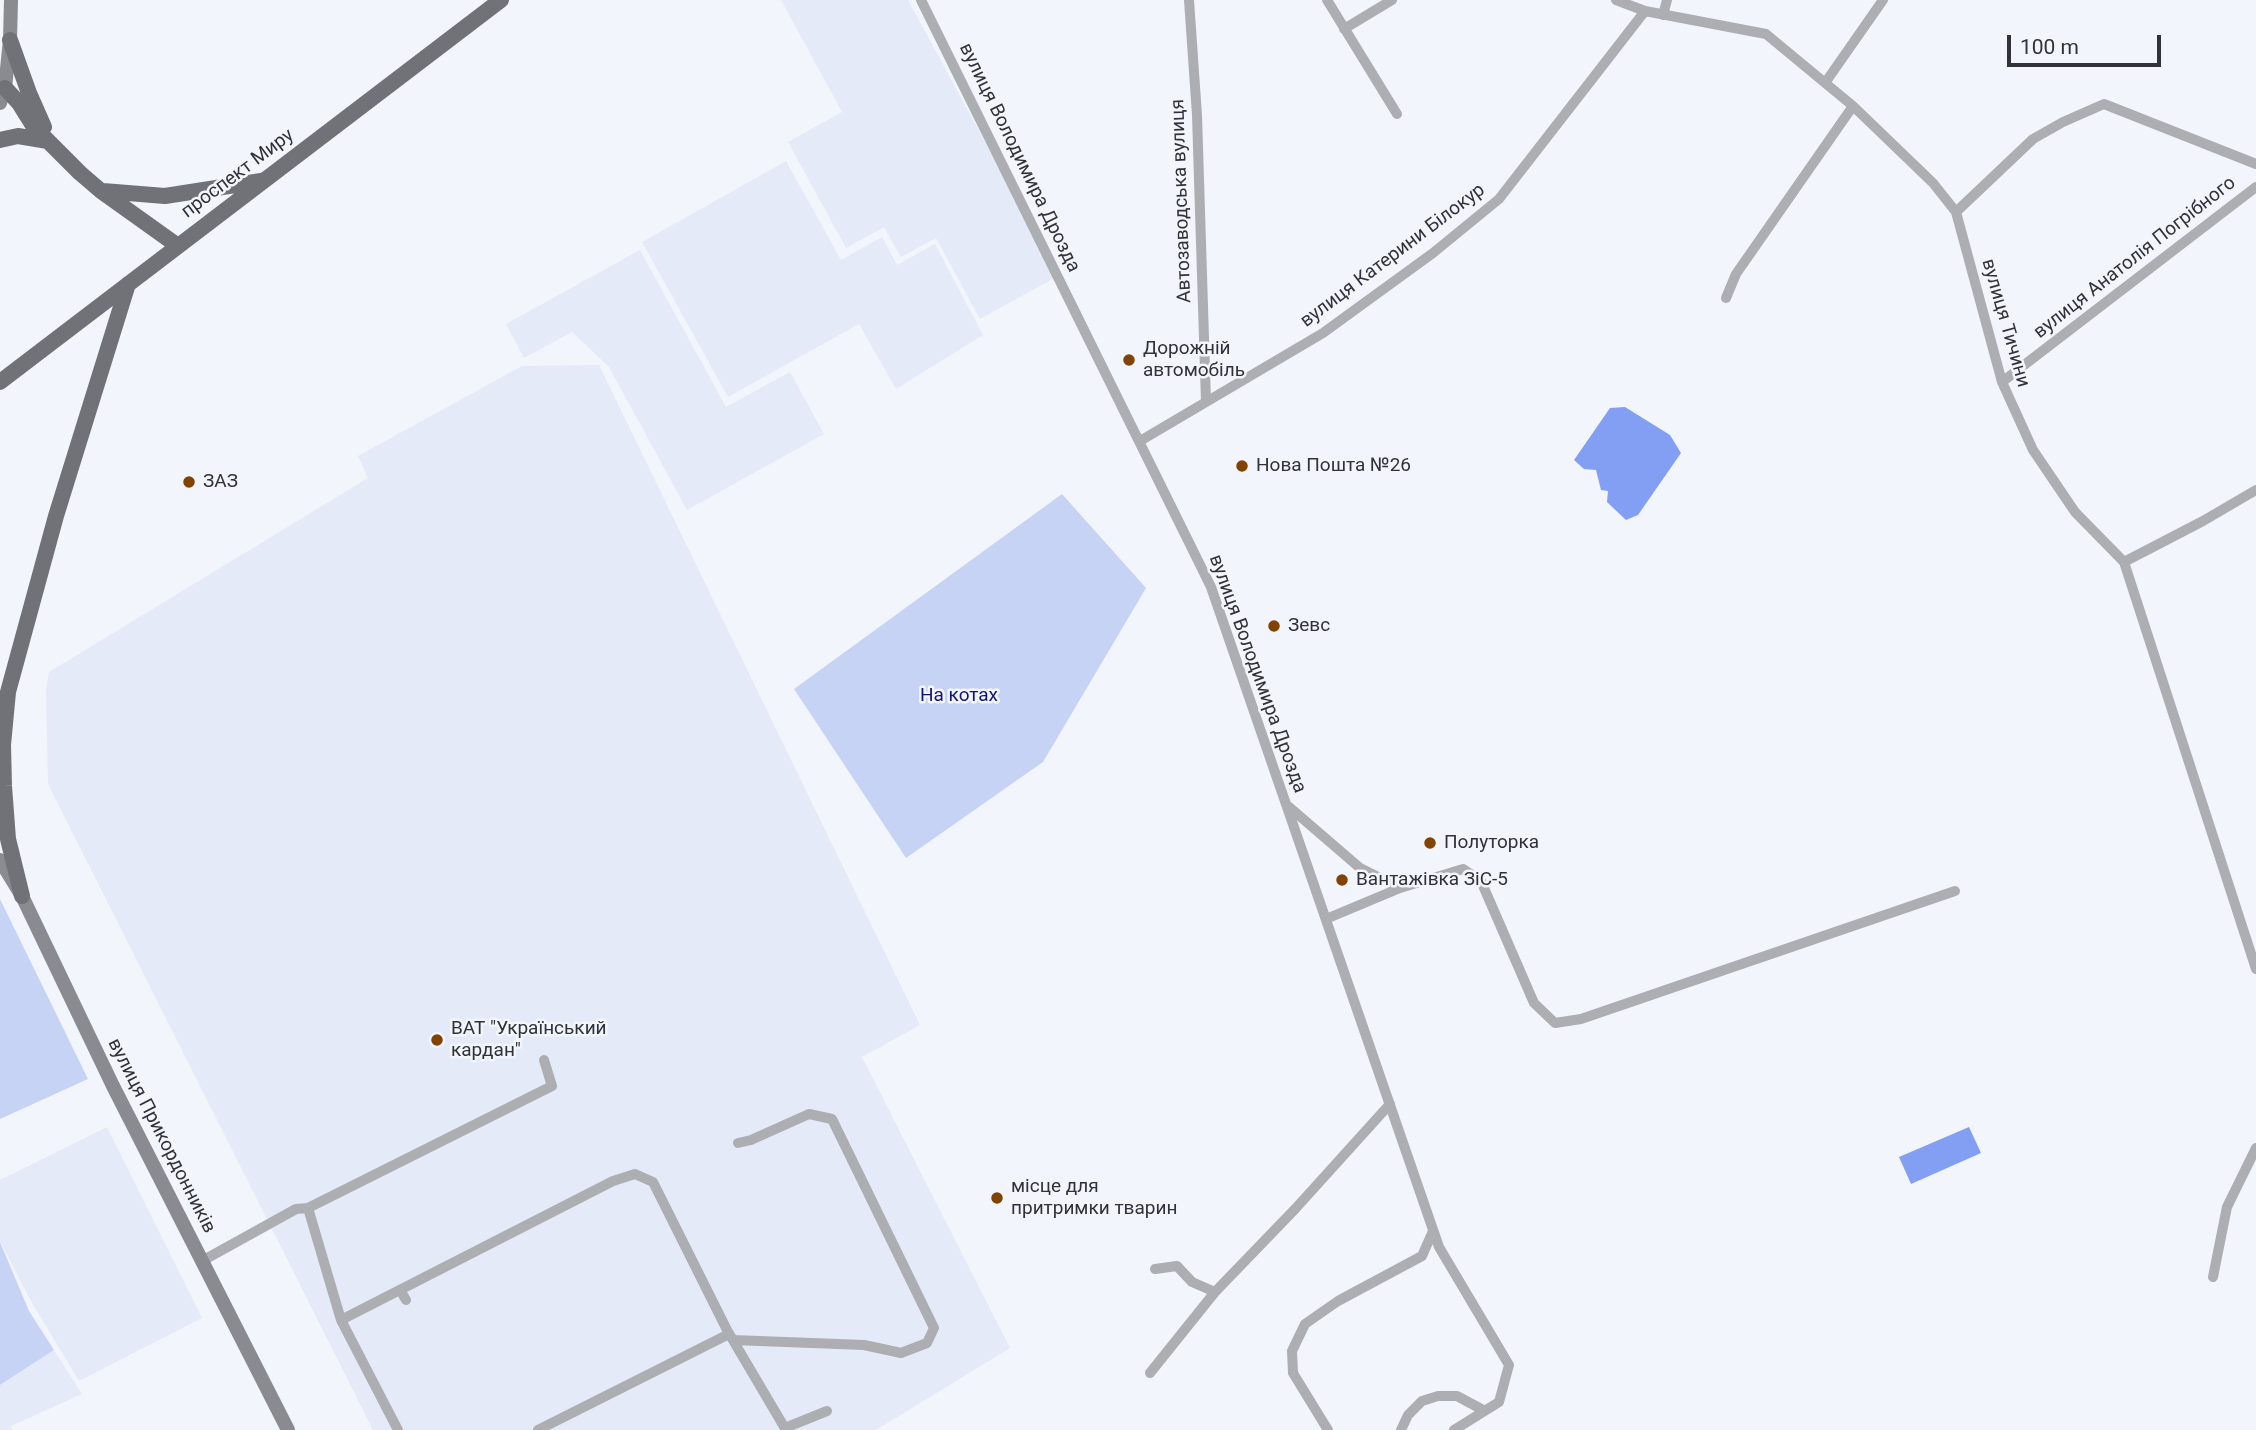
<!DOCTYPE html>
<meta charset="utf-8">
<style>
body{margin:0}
#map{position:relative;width:2256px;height:1430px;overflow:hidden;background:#f2f5fc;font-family:Roboto,sans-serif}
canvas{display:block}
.scale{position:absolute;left:2007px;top:35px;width:154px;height:32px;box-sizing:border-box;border:4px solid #313235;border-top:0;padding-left:9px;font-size:21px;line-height:24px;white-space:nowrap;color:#313235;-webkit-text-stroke:5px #f2f5fc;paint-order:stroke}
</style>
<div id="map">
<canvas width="2256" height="1430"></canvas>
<div class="scale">100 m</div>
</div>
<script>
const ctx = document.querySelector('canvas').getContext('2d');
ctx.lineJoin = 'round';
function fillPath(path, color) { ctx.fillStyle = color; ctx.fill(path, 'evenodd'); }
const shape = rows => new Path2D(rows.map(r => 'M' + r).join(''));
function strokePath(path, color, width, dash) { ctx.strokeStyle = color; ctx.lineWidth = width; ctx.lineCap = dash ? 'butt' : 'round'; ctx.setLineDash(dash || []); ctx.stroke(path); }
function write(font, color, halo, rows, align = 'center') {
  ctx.font = font + ' Roboto,sans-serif'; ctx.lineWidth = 5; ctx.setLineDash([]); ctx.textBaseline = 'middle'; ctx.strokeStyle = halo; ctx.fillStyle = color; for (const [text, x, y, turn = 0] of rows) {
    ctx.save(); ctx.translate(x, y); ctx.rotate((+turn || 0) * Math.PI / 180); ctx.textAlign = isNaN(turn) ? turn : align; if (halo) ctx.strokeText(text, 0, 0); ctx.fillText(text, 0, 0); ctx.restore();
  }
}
fillPath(shape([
 [781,0,908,0,1058,276,980,319,936,238,901,257,884,227,846,248,788,142,842,112],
 [786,161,841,260,882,237,897,265,935,244,983,335,896,389,859,324,728,397,642,242],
 [640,250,726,407,790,372,824,434,687,510,609,367,572,332,524,358,506,324],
 [599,365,920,1025,862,1057,1010,1348,876,1430,373,1430,48,784,46,690,49,672,368,478,358,456,522,366],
 [107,1127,202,1318,79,1381,31,1301,0,1241,0,1180],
 [54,1350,82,1394,11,1426,12,1430,0,1430,0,1385]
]), '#e4eaf8');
fillPath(shape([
 [1062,494,1146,588,1043,762,906,858,794,689],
 [0,899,88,1079,0,1119],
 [0,1242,29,1311,54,1350,0,1385]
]), '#c7d3f5');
fillPath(shape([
 [1625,407,1670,435,1681,453,1638,515,1626,520,1607,502,1608,491,1601,490,1596,470,1584,469,1574,460,1610,408],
 [1969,1127,1981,1153,1911,1184,1899,1157]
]), '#839ff4');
strokePath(shape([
 [921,0,1211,587,1439,1247,1509,1365,1499,1402,1454,1430],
 [1189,0,1197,115,1206,402],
 [1327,0,1397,114],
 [1616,0,1645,11,1766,34,1853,106,1933,183,1956,212,2002,382,2033,450,2075,512,2124,562,2256,969],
 [1663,15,1667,0],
 [1344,29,1392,0],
 [1825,83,1883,0],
 [1956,212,2033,139,2063,122,2104,104,2256,164],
 [1726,298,1736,274,1853,106],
 [2002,382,2256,187],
 [1140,441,1323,333,1433,253,1499,199,1645,11],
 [2124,562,2203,521,2256,490],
 [1288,806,1360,868,1400,888],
 [1326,919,1400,888,1463,869,1481,881,1534,1003,1555,1023,1581,1019,1955,891],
 [308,1208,552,1086,544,1060],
 [202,1261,296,1209,308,1208,341,1320,613,1181,635,1174,653,1182,727,1330,786,1430],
 [1155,1269,1177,1266,1192,1282,1215,1292],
 [2213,1277,2227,1207,2256,1148],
 [400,1290,406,1300],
 [341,1320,398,1430],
 [733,1340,864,1345,901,1353,927,1343,934,1328,832,1119,809,1114,751,1140,738,1143],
 [1150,1373,1215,1292,1296,1208,1390,1104],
 [785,1428,827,1411],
 [538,1430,729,1334],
 [1328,1430,1293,1373,1292,1351,1305,1324,1338,1301,1422,1256,1433,1231],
 [1401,1430,1408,1415,1422,1401,1438,1396,1457,1396,1485,1411]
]), '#acaeb1', 10);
strokePath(shape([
 [0,103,5,88,10,40,11,0],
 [0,860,22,896,113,1086,288,1430]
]), '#898b90', 14);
strokePath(shape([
 [10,40,29,93,44,127],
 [5,88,19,103,34,127,80,173,101,191,178,246],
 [0,140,18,136,48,141],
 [103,191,165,196,261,181],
 [0,382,501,0],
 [22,896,8,839,4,786,3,745,8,692,56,516,128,284]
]), '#707278', 16);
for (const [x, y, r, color] of [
 [1129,360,7,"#804400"],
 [1242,466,7,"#804400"],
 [189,482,7,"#804400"],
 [1274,626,7,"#804400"],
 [1430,843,7,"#804400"],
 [1342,880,7,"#804400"],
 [437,1040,7,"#804400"],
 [997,1198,7,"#804400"]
]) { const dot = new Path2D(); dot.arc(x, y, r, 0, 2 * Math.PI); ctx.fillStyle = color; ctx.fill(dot); strokePath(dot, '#f2f5fc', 2.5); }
write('19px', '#313235', '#f2f5fc', [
 ["вулиця Володимира Дрозда",1019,158,64],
 ["проспект Миру",238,174,-37],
 ["Автозаводська вулиця",1182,201,-92],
 ["вулиця Катерини Білокур",1393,256,-37],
 ["вулиця Анатолія Погрібного",2135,258,-38],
 ["вулиця Тичини",2005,323,74],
 ["вулиця Володимира Дрозда",1257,674,70],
 ["вулиця Прикордонників",161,1136,63]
]);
write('19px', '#313235', '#f2f5fc', [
 ["Дорожній",1143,349],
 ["автомобіль",1143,371],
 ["Нова Пошта №26",1256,466],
 ["ЗАЗ",203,482],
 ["Зевс",1288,626],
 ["Полуторка",1444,843],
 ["Вантажівка ЗіС-5",1356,880],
 ["ВАТ \"Український",451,1029],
 ["кардан\"",451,1051],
 ["місце для",1011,1187],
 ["притримки тварин",1011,1209]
], 'left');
write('19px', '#121577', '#f2f5fc', [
 ["На котах",959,696]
]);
</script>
